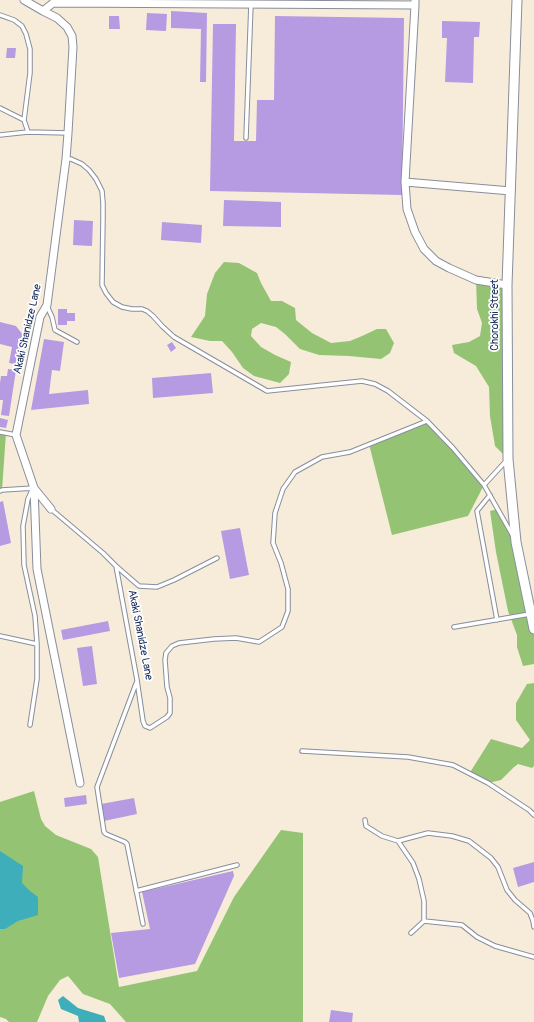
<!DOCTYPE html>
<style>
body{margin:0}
canvas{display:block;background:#f6ecd9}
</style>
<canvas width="534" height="1022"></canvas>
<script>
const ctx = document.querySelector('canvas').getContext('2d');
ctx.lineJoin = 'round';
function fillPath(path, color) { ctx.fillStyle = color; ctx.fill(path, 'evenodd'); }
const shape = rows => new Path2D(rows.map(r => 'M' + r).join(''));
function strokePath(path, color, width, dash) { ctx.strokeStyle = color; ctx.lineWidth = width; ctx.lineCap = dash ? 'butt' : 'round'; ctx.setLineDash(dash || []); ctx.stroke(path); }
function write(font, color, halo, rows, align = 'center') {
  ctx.font = font + ' Pangolin,sans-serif'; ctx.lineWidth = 3.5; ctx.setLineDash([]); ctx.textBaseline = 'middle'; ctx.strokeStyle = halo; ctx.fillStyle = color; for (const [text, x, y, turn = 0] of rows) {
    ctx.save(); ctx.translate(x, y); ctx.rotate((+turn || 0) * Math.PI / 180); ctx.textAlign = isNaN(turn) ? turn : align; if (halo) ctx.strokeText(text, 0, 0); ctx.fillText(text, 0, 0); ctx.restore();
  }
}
fillPath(shape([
 [224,262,239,263,257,273,261,283,271,301,282,301,295,308,296,320,312,333,331,343,350,341,362,336,377,329,386,329,394,343,390,353,381,359,349,356,319,355,300,349,285,334,276,327,261,323,252,329,251,336,261,347,275,355,291,362,289,374,280,383,254,376,243,368,232,352,222,341,210,341,191,337,205,316,207,294,215,273],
 [476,280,507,285,508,459,495,446,490,416,489,387,476,366,454,353,452,345,469,342,480,336,482,323,477,309],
 [427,421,484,485,468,516,392,535,369,444],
 [0,432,6,433,2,490,0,491],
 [498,509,516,542,534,629,534,664,523,666,517,647,517,635,508,611,496,552,490,511],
 [534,683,534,766,532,768,518,764,513,768,501,780,488,783,469,774,491,739,522,748,530,740,516,720,516,703,527,684],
 [34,791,41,819,45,826,56,835,91,849,98,857,119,987,197,971,234,897,281,830,303,833,303,1022,126,1022,110,1004,83,994,68,976,60,980,48,996,37,1022,9,1022,6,1019,0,1017,0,802]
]), '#94c473');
fillPath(shape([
 [0,851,23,866,22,883,30,891,38,897,38,915,18,921,5,929,0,929],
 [63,996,78,1008,104,1016,106,1022,79,1022,78,1016,61,1009,58,1000]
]), '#3eaeba');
fillPath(shape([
 [171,11,207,13,206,82,200,82,201,29,171,28],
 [147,13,167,14,166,31,146,30],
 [109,16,119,16,120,29,109,29],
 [275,16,404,18,402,195,210,191,213,24,236,24,234,141,256,141,257,100,274,100],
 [442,21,480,22,479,37,474,37,473,83,445,82,447,38,442,38],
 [7,48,16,48,15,58,6,58],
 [224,200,281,202,281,227,223,226],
 [74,220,93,221,92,246,73,245],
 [162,222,202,225,201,243,161,240],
 [58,309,67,309,67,313,75,313,75,321,67,321,67,325,58,325],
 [0,322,16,326,23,335,18,365,9,363,12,347,0,344],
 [44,339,64,342,60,371,52,370,49,394,88,390,89,404,31,410],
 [172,342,176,348,171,352,167,345],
 [8,369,16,370,9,416,1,415,3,400,0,400,0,383,1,376,7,376],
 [211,373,213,393,153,398,152,378],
 [0,418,8,420,6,428,0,427],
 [3,501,11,543,0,546,0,502],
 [240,528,249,575,230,579,221,531],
 [108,621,110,631,63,640,61,630],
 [92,646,97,684,83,686,77,648],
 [86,795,87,804,65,807,64,798],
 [134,798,137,814,104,821,101,804],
 [534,862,534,882,518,887,513,868],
 [233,871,234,876,195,964,119,978,111,933,150,929,142,892],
 [331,1010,353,1013,352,1022,329,1022]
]), '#b69be3');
const service = shape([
 [0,15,14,20,22,26,26,34,30,49,30,73,24,120,28,132],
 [0,108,24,120],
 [0,135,28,132,68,133],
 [246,138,251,4],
 [66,159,71,159,82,164,89,170,96,179,102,191,103,203,103,218,102,285,106,293,113,302,122,307,132,309,142,309,147,311,153,316,162,326,174,337,267,391,362,381,375,384,388,391,427,421,453,448,484,485,513,536],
 [47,306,52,317,55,330,77,342],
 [0,432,16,435],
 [484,485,506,461],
 [0,491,2,490,34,488],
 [490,495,477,511,497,620],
 [51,509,103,553,116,566,137,680,143,721,145,726,150,728,167,717,170,713,170,698,167,687,165,660,166,653,172,646,179,643,214,639,236,638,259,642,282,627,288,611,288,589,281,563,273,543,275,513,283,489,295,472,322,457,350,452,427,421],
 [116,566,139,586,157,587,174,580,217,558],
 [454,627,530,614],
 [0,636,37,644],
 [137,681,97,787,104,832,106,834,125,842,127,844,143,924],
 [30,725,37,679,37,644,35,616,24,565,23,526,28,499,32,490],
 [302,751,408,757,453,765,488,783,529,810,534,815],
 [365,820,366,826,382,836,398,841,428,833,452,836,469,841,491,858,498,867,507,890,515,900,530,913,533,921,534,927],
 [398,841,413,863,419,879,424,901,424,921],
 [136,891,237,865],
 [411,933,424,921,462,925,477,937,495,946,534,957]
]);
const minor = shape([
 [24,0,43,11,53,3,415,5,415,0],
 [415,5,405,182,407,209,415,232,424,249,436,261,449,268,476,280,507,285],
 [43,11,57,18,67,27,72,36,73,47,68,133,66,159,47,305,40,317,16,435,34,488,51,509],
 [405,182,511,191],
 [34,488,37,569,80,783]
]);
const tertiary = shape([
 [517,0,507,285,508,459,516,542,534,629]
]);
strokePath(service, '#888e9c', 5.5);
strokePath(minor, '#888e9c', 9);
strokePath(tertiary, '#888e9c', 11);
strokePath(service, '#fff', 3.5);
strokePath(minor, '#fff', 7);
strokePath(tertiary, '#fff', 9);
write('11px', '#1b2f5e', '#fff', [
 ["Chorokhi Street",495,315,-90],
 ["Akaki Shanidze Lane",28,329,-77],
 ["Akaki Shanidze Lane",140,635,79]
]);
</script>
